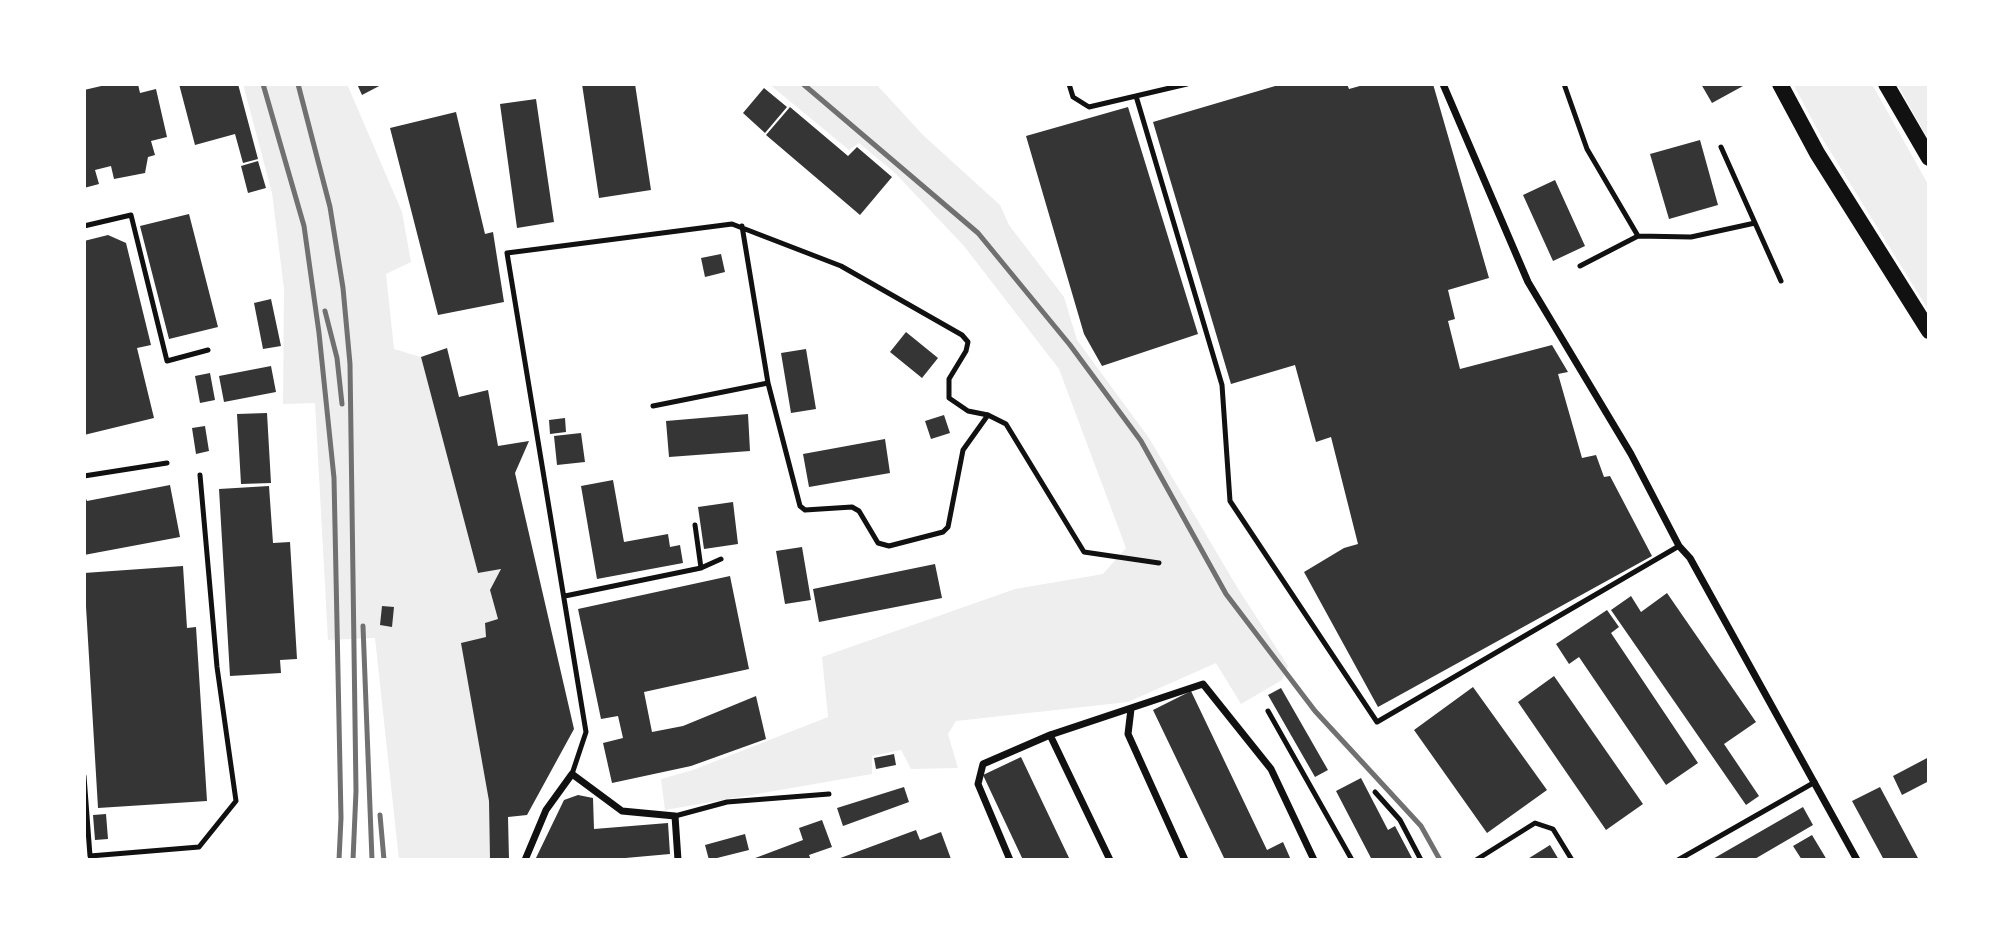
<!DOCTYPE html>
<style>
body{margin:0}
#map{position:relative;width:2013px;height:944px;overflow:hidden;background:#fff;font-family:Helvetica,sans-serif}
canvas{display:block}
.frame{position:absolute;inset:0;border:86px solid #fff;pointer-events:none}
</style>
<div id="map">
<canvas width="2013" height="944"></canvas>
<div class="frame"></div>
</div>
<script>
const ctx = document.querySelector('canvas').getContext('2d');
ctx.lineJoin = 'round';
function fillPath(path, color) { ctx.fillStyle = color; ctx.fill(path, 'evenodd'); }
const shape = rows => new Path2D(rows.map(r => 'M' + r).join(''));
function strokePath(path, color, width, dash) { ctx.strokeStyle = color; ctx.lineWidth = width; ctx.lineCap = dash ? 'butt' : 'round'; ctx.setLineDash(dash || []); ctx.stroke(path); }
fillPath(shape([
 [243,84,347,84,402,212,411,262,386,274,394,349,421,357,478,573,501,569,490,590,498,619,485,623,486,637,462,643,489,801,490,860,399,860,375,638,328,640,315,403,283,404,284,289,272,193],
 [769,84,876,84,923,135,1000,205,1009,225,1064,297,1077,340,1149,438,1237,587,1288,666,1282,680,1241,704,1216,663,1128,702,956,721,948,734,958,768,911,769,901,750,872,756,872,774,665,810,661,779,693,770,828,717,822,657,1015,589,1103,574,1126,548,1059,369,964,246,895,173,859,143,849,150],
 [1793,84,1872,84,1929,186,1929,311,1822,138],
 [1897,84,1929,84,1929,141]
]), '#eee');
fillPath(shape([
 [110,84,138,84,140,93,156,89,167,137,151,141,155,155,148,157,145,173,114,179,111,166,95,170,99,184,84,188,84,90],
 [179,84,238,84,258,159,243,163,235,134,195,145],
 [357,84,383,84,362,95],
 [582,84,635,84,651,190,599,198],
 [1282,84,1347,84,1349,89,1367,84,1433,84,1489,278,1448,290,1455,319,1448,321,1460,369,1552,345,1568,372,1558,374,1582,458,1596,455,1604,477,1610,476,1652,556,1378,707,1304,572,1344,548,1358,544,1331,437,1316,442,1295,365,1231,384,1153,122],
 [1701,84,1742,84,1743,86,1712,103],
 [764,88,787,107,765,133,743,113],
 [536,99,554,222,517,228,500,104],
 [790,107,848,156,857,147,892,177,860,215,766,135],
 [1128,107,1198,334,1102,366,1084,334,1026,136],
 [456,112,485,234,493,232,504,302,438,315,390,128],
 [1700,140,1718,205,1669,219,1650,154],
 [258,161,266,188,248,193,241,166],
 [1555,180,1585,246,1553,261,1523,195],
 [189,214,218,327,169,339,140,226],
 [108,235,126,243,151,345,137,348,154,418,84,435,84,241],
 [721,254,725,272,705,277,701,258],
 [271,299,281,346,263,349,254,303],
 [906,332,938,358,922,378,890,352],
 [447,348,459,397,488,390,498,446,529,441,515,473,574,729,527,815,508,817,509,860,490,860,489,801,461,643,486,637,485,623,498,619,490,590,501,569,478,573,421,357],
 [806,349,816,409,791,413,781,353],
 [271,366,276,392,224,402,219,376],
 [210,373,215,400,200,403,195,376],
 [267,413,271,483,241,484,237,414],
 [748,414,750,451,669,457,666,421],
 [944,415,950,433,931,439,925,421],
 [565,418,566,432,550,434,549,420],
 [205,426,209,451,196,454,192,428],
 [581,433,585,462,557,465,554,436],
 [885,439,890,473,809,487,803,454],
 [613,480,624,542,668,534,670,547,680,545,683,563,597,579,581,486],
 [170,485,180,537,84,555,84,494,87,501],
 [269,486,273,543,290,542,297,659,280,660,281,673,230,676,219,489],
 [733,502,738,544,704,549,698,507],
 [802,547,811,600,785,604,776,551],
 [935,564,942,598,819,622,813,589],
 [183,566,187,628,196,627,207,801,98,808,84,573],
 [730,576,749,669,644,692,652,732,683,726,756,696,766,739,691,766,612,783,603,743,623,738,618,716,601,719,578,609],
 [1667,593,1756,722,1724,744,1759,796,1746,805,1611,610,1631,596,1641,612],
 [382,606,394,607,392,627,380,625],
 [1607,610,1619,627,1611,633,1698,763,1666,785,1579,657,1569,664,1556,644],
 [1554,676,1643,804,1606,830,1518,702],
 [1473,687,1547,790,1487,833,1414,730],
 [1281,688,1328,770,1315,777,1268,695],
 [1191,691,1267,850,1283,842,1291,860,1225,860,1153,710],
 [894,754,896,765,876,769,874,758],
 [1021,757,1070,860,1023,860,983,775],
 [1929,757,1929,781,1902,795,1893,776],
 [1361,778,1388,830,1395,826,1413,860,1372,860,1336,791],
 [904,787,909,802,843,826,837,808],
 [1880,787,1919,860,1884,860,1852,801],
 [578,795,593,798,594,829,668,823,670,854,603,860,535,860,564,800],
 [1803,807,1813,825,1753,860,1711,860],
 [106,814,108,839,95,840,93,815],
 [822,820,832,847,809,855,811,860,750,860,803,840,799,828],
 [916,830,920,840,941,832,951,859,835,860],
 [745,834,749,850,709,860,705,845],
 [1812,835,1827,860,1802,860,1793,846],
 [1550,845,1559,860,1526,860]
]), '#353535');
strokePath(shape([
 [1069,84,1073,97,1089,107,1187,84],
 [1564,84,1587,149,1638,236,1691,237,1755,223,1721,147],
 [1136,96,1222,385,1230,501,1377,722,1679,546],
 [1755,223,1781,281],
 [84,226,131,215,167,361,208,350],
 [742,226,768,383],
 [1580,266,1638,236],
 [653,406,768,383,800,506,805,510,852,507,859,511,878,543,889,546,943,532,948,527,963,450,988,415],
 [84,476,167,463],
 [695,525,701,568],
 [565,596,701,568,721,559],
 [1268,711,1352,860],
 [572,774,586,732,507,253,732,224,841,266,962,335,968,342,966,351,949,379,949,398,968,411,988,415,1006,424,1084,552,1159,563],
 [84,776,90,856,199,847,236,801,217,667,200,475],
 [1375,792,1400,820,1421,860],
 [675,816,727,802,829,794],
 [1476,860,1535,823,1553,829,1572,860],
 [1678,860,1815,782]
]), '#111', 5);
strokePath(shape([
 [1443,84,1528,282,1631,454,1679,546,1690,558,1857,860],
 [1131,709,1128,734,1185,860],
 [525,860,546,810,572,774,622,811,675,816,678,860],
 [1010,860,978,784,983,764,1050,735],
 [1110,860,1050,735,1203,684,1271,769,1314,860]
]), '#111', 7);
strokePath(shape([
 [1780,84,1817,153,1929,331],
 [1886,84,1929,158]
]), '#111', 16);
strokePath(shape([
 [263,84,304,226,319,333,334,478,341,818,339,860],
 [298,84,330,207,343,288,350,364,356,791,353,860],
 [803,84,978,233,1070,345,1141,441,1226,594,1315,711,1421,826,1440,860],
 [325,311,337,358,342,404],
 [363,626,372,860],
 [380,815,384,860]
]), '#707070', 5);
</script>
